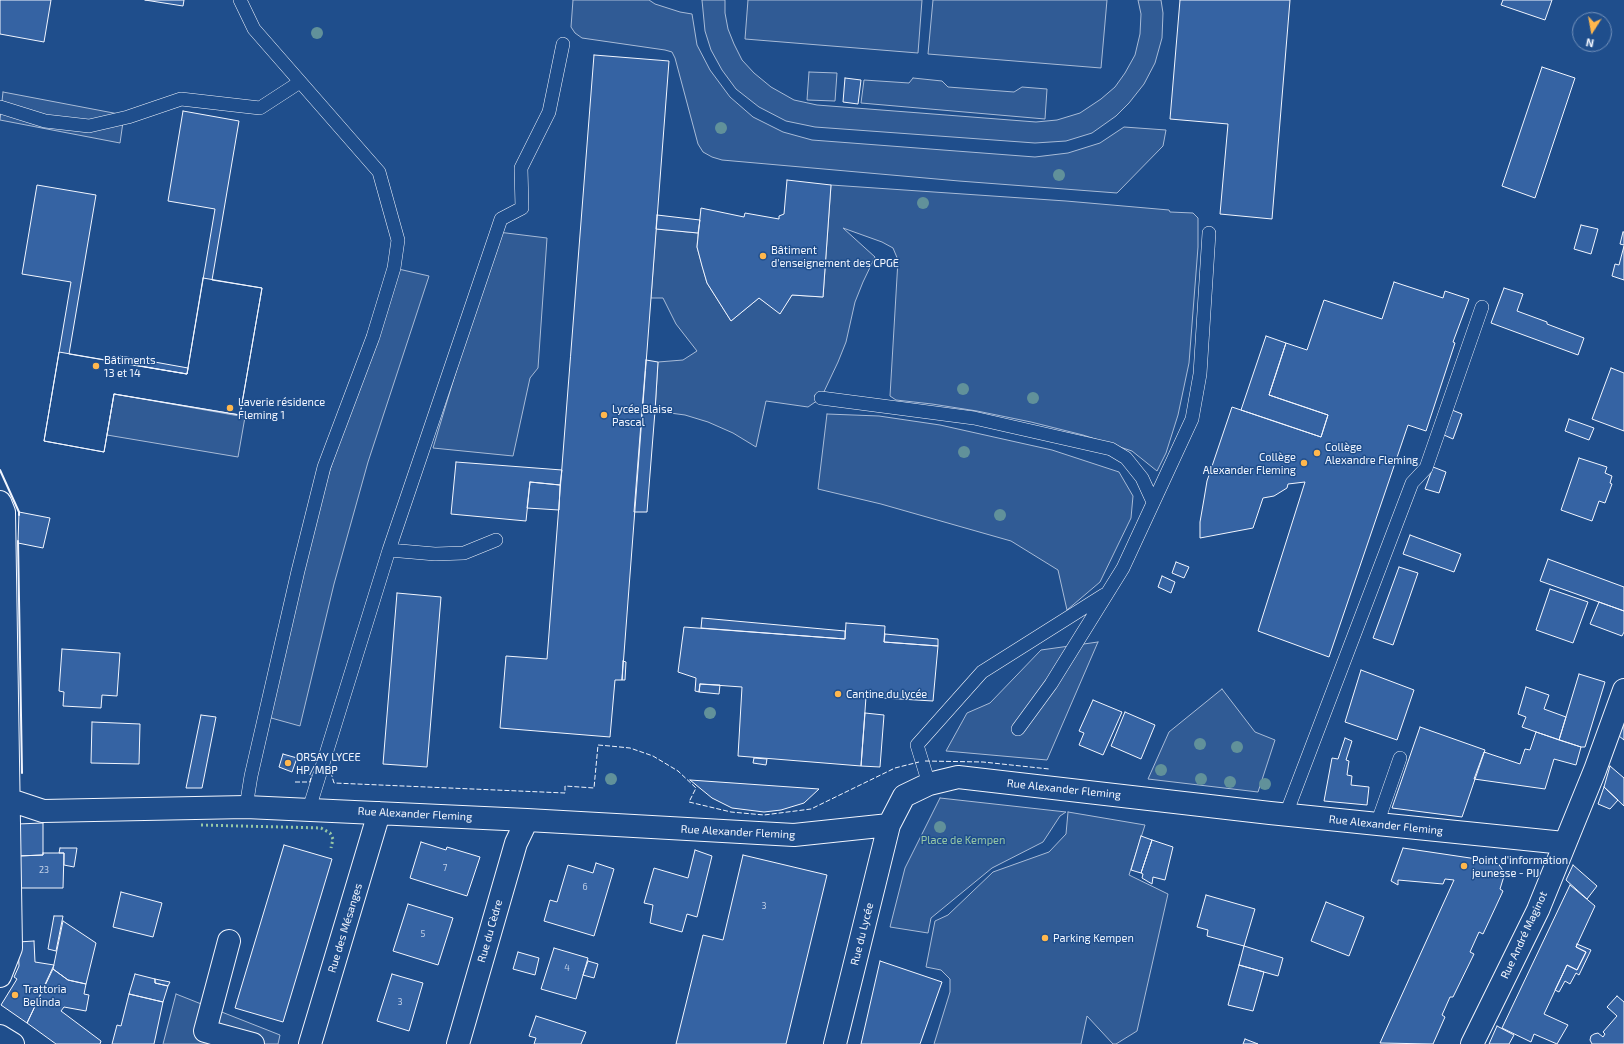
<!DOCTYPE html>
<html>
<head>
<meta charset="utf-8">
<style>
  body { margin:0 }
  #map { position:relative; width:1624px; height:1044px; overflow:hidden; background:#1f4e8c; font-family:"Exo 2",sans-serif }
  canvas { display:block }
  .north { position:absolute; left:1572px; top:12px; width:40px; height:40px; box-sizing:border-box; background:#1f4e8c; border:1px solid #7391ba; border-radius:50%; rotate:191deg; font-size:11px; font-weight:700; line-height:16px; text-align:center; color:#f2f6ff }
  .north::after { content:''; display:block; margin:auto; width:14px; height:18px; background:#ffb74d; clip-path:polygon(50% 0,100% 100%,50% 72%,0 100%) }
</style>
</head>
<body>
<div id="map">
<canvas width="1624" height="1044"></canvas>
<div class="north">N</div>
</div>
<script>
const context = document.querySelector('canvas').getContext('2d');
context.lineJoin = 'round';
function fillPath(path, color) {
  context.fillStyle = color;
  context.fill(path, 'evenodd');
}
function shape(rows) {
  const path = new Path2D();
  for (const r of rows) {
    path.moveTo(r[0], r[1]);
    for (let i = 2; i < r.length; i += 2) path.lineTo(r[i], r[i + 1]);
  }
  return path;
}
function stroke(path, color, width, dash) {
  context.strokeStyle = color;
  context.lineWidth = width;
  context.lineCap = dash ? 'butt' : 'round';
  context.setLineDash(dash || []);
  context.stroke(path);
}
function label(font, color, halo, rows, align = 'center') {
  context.font = font + ' "Exo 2",sans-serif';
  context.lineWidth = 3;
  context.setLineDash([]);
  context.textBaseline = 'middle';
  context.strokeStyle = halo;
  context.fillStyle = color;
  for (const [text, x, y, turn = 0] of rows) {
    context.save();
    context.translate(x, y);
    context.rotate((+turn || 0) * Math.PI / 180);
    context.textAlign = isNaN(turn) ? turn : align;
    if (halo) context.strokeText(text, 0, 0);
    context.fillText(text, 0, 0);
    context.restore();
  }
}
const built = shape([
  [573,0,649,0,655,4,680,12,692,14,697,45,710,70,730,97,753,117,783,132,812,140,1035,157,1068,153,1100,143,1124,127,1166,130,1163,146,1117,193,959,181,722,160,712,157,703,152,698,144,675,58,672,52,665,50,582,38,575,33,571,27,573,0],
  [702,0,725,0,725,13,728,29,734,44,742,60,754,73,771,87,794,100,817,105,1036,122,1057,120,1080,113,1101,99,1115,87,1125,73,1135,55,1140,34,1141,14,1138,0,1161,0,1163,13,1162,38,1155,63,1144,84,1129,103,1116,116,1092,133,1066,141,1035,143,815,127,786,121,759,107,736,89,722,70,711,50,705,31,702,0],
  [748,0,922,0,918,53,745,39,748,0],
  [933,0,1107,0,1101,68,928,54,933,0],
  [809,72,837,73,835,101,807,100,809,72],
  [913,78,942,81,948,87,1014,92,1022,87,1047,89,1045,119,861,103,864,80,909,83,913,78],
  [3,92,124,115,120,143,0,120,3,92],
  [831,185,1066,201,1169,210,1170,212,1193,213,1198,218,1198,247,1189,363,1178,415,1166,453,1157,471,1132,451,1083,435,1031,422,977,411,932,404,896,400,890,396,898,260,893,248,882,242,843,228,875,257,863,282,855,302,846,342,838,362,821,398,808,407,766,401,756,447,733,433,708,422,685,415,655,411,658,362,683,360,697,351,676,324,663,298,651,298,656,229,698,233,697,247,707,283,731,321,759,298,780,313,792,295,823,297,831,185],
  [498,232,547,238,538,368,530,378,513,456,433,448,498,232],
  [394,268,429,276,368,462,334,584,300,726,264,716,298,571,394,268],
  [114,394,245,417,238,457,107,435,114,394],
  [827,414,879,416,940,425,1052,450,1119,472,1133,496,1131,518,1100,582,1067,610,1058,570,1011,541,881,504,818,489,827,414],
  [1098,642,1047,760,946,751,967,713,990,703,1041,650,1098,642],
  [1222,689,1255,732,1275,740,1258,792,1148,779,1169,732,1222,689],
  [940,798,1066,812,1060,816,1043,842,992,868,931,918,928,933,890,927,905,868,940,798],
  [1068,812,1145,825,1129,875,1168,894,1137,1031,1116,1044,1113,1044,1087,1016,1081,1044,934,1044,950,992,950,979,941,970,926,967,935,921,948,915,993,872,1049,852,1066,834,1068,812],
  [176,994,280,1035,278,1044,163,1044,176,994]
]);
fillPath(built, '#305b95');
stroke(built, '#a8bbd7', 1);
const building = shape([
  [0,0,51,0,44,42,0,34,0,0],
  [145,0,184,0,183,6,145,0],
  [1180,0,1290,0,1272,219,1220,214,1228,124,1170,119,1180,0],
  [1503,0,1552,0,1545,20,1501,5,1503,0],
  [594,55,669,61,622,680,615,680,610,737,500,728,506,656,547,659,594,55],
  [1542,67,1575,78,1535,198,1502,186,1542,67],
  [845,78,861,80,858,104,843,102,845,78],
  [183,111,239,121,212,280,262,288,240,415,114,394,104,452,44,441,71,282,22,274,37,185,96,195,69,354,187,374,215,209,168,201,183,111],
  [787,180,831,185,823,297,792,295,780,314,759,298,731,321,707,283,702,266,697,247,701,208,744,217,745,213,779,219,779,216,784,214,787,180],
  [657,215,700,220,698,233,656,229,657,215],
  [1581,225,1598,229,1591,254,1574,249,1581,225],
  [1623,232,1624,232,1624,245,1620,244,1623,232],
  [1624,246,1624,280,1612,276,1615,264,1619,265,1624,246],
  [203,278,262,288,240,415,114,394,104,452,44,441,59,352,187,374,203,278],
  [1394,282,1443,298,1445,291,1469,299,1453,342,1455,343,1426,431,1408,425,1329,657,1258,631,1305,482,1288,484,1287,488,1274,496,1263,498,1253,528,1200,538,1200,522,1204,499,1207,481,1232,407,1321,437,1328,415,1269,395,1286,343,1307,350,1324,300,1382,319,1394,282],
  [1504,288,1523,294,1517,311,1547,322,1547,324,1584,338,1578,355,1491,323,1504,288],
  [1266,336,1286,343,1269,395,1328,415,1321,437,1241,410,1266,336],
  [121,356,188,368,187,374,120,363,121,356],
  [646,360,658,362,655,411,647,512,634,512,646,360],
  [1611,368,1624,373,1624,431,1592,419,1611,368],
  [1452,410,1462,414,1453,439,1444,435,1452,410],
  [1569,419,1594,428,1589,440,1565,431,1569,419],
  [1579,458,1607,467,1605,473,1612,476,1610,483,1612,484,1605,503,1599,501,1592,521,1561,510,1579,458],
  [456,462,562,470,560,485,530,482,526,521,451,514,456,462],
  [1433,467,1446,472,1439,493,1425,489,1433,467],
  [530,482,560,485,559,510,527,508,530,482],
  [19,512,50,518,43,548,18,543,19,512],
  [1410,535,1461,554,1454,572,1403,554,1410,535],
  [1548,559,1624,587,1624,611,1540,581,1548,559],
  [1176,562,1189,567,1184,578,1172,573,1176,562],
  [1399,567,1418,573,1393,645,1373,638,1399,567],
  [1162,576,1175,582,1171,593,1158,587,1162,576],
  [1550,589,1588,602,1573,643,1536,630,1550,589],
  [397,593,441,597,427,767,383,764,397,593],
  [1599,602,1624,611,1624,632,1622,636,1590,624,1599,602],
  [702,618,845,631,845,639,701,628,702,618],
  [846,623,885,626,884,642,938,646,933,701,866,697,861,766,738,756,742,687,700,684,699,692,695,691,696,678,678,672,684,627,845,639,846,623],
  [885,634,938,639,938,646,884,642,885,634],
  [62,649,120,653,117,696,102,695,101,708,63,706,64,692,59,691,62,649],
  [623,661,626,662,625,680,622,680,623,661],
  [1361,670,1414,690,1397,740,1345,722,1361,670],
  [1579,674,1605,682,1585,747,1581,747,1559,740,1579,674],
  [700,684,720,685,719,694,699,692,700,684],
  [1526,687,1549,695,1544,709,1566,717,1559,740,1522,727,1526,717,1518,714,1526,687],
  [1093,700,1122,712,1103,755,1079,745,1084,733,1079,731,1093,700],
  [1125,712,1155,725,1141,759,1111,746,1125,712],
  [865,713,884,715,880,767,861,766,865,713],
  [201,715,216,717,202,788,186,788,201,715],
  [1624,719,1624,740,1619,736,1624,719],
  [92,722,140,724,139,764,91,763,92,722],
  [1420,727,1485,750,1462,817,1392,808,1420,727],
  [1536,732,1581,747,1576,765,1554,759,1545,789,1474,779,1484,752,1520,764,1525,749,1530,750,1536,732],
  [1345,738,1352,741,1346,760,1349,761,1347,775,1352,776,1351,785,1369,787,1367,805,1324,801,1332,758,1338,759,1345,738],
  [283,754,297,758,292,772,279,767,283,754],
  [754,758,767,759,766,765,753,763,754,758],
  [1610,766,1624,778,1624,806,1604,787,1610,766],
  [690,780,819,789,804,803,781,810,764,812,732,808,712,798,690,780],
  [1604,787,1618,800,1610,809,1598,804,1604,787],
  [43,823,43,855,18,856,17,824,43,823],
  [1141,836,1152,840,1141,873,1131,870,1141,836],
  [1152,840,1173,847,1165,880,1153,877,1152,884,1142,878,1143,874,1141,873,1152,840],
  [421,842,446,850,447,847,480,857,467,896,410,878,421,842],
  [284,845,332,859,283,1022,235,1008,284,845],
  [60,848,77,848,74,867,64,865,64,853,59,853,60,848],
  [1403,848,1497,862,1502,869,1504,876,1500,889,1503,891,1483,934,1479,932,1470,952,1474,954,1453,997,1450,997,1442,1015,1445,1017,1433,1044,1380,1043,1454,880,1445,879,1443,884,1398,880,1398,885,1391,881,1403,848],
  [695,850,712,856,697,917,687,914,682,932,650,923,653,905,644,903,654,868,688,878,695,850],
  [43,853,64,853,63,888,19,888,18,856,43,855,43,853],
  [743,855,827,875,786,1044,676,1044,703,935,723,940,743,855],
  [596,863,614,869,594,936,544,921,550,900,557,902,568,865,593,873,596,863],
  [1573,865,1597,886,1587,899,1566,880,1573,865],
  [1570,885,1595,906,1576,947,1586,952,1577,970,1567,965,1544,1014,1568,1025,1557,1044,1534,1034,1531,1042,1502,1028,1570,885],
  [121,892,162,903,153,937,113,927,121,892],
  [1206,895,1255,909,1244,946,1207,936,1208,930,1197,927,1206,895],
  [1326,902,1364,917,1349,956,1311,941,1326,902],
  [408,904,453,918,438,965,393,951,408,904],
  [54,916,63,916,56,951,48,949,54,916],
  [63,921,96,943,86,984,68,980,53,969,63,921],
  [34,941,35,962,54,965,27,1023,1,1005,17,979,14,977,19,966,18,942,34,941],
  [1577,944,1591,950,1579,975,1576,973,1570,984,1565,981,1559,992,1555,990,1567,965,1577,970,1586,952,1576,947,1577,944],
  [1244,946,1283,958,1278,976,1239,965,1244,946],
  [554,948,588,958,576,999,541,989,554,948],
  [518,952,539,958,535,975,513,969,518,952],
  [588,961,598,964,594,978,583,975,588,961],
  [880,961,942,982,920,1044,861,1044,880,961],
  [1239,965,1264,972,1253,1011,1228,1005,1239,965],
  [53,969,68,980,86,984,84,994,89,995,86,1011,64,1007,61,1011,101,1041,100,1044,56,1044,27,1023,53,969],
  [135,974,155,979,155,983,168,986,163,1002,129,994,135,974],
  [392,974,423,983,409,1031,377,1021,392,974],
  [155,979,170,982,168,986,155,983,155,979],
  [129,994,163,1002,154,1044,112,1044,117,1025,121,1026,129,994],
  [1617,996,1624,1002,1624,1044,1592,1044,1590,1040,1591,1036,1594,1034,1598,1033,1603,1037,1605,1034,1603,1032,1617,1016,1607,1007,1617,996],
  [536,1016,586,1032,581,1044,534,1044,536,1038,529,1036,536,1016],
  [1497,1026,1514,1035,1509,1044,1489,1044,1497,1026],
  [1245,1039,1258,1044,1243,1044,1245,1039]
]);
fillPath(building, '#3563a3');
stroke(building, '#f2f6ff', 1);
const lane = shape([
  [240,0,254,29,379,172,398,240,394,268,373,337,324,467,298,571,251,776,246,807],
  [0,107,45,121,89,126,128,117,181,99,260,108,300,82],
  [821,398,974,418,1111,449,1126,458,1142,478,1153,502],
  [389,550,435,554,464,553,496,540],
  [1018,729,1051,684,1123,568,1192,419,1200,374,1209,233],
  [929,784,917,745,982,672,1104,595],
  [309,809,389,550,501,219,522,208,521,168,549,112,563,44],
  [1286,814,1412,483,1426,468,1482,307],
  [1377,824,1400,758]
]);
const street = shape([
  [0,502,4,512,11,948,0,976],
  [10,800,43,811,246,807,527,820,794,835,889,825,904,796,929,784,958,777,1270,813,1564,843],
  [229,941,205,1031,253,1044],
  [310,1044,379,813],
  [458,1044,516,843,527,820],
  [835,1044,889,825],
  [1472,1044,1538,910,1595,770,1624,690]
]);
const secondary = shape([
  [0,1036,13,1044]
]);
stroke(lane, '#f2f6ff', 14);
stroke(street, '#f2f6ff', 24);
stroke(secondary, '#f2f6ff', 24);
stroke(lane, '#1f4e8c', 13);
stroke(street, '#1f4e8c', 22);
stroke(secondary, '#1f4e8c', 22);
stroke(shape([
  [201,825,321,828,330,833,333,839,331,848]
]), '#97c8a6', 3, [2, 3]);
stroke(shape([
  [925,761,983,762,1049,769],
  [323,773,331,773,334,783,565,793,565,786,594,788,598,745,610,746,630,748,653,756,678,771,696,788,689,802,731,812,764,815,811,809,895,768,919,762],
  [295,782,310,782,312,772,317,773]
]), '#f2f6ff', 1, [5, 2]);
stroke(shape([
  [0,470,19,512,19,515],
  [18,541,22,773]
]), '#f2f6ff', 2);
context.fillStyle = '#61919a';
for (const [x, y] of [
  [317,33],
  [721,128],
  [1059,175],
  [923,203],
  [963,389],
  [1033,398],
  [964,452],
  [1000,515],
  [710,713],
  [1200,744],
  [1237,747],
  [1161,770],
  [611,779],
  [1201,779],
  [1230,782],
  [1265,784],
  [940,827]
]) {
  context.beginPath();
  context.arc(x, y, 6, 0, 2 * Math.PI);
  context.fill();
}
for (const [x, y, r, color] of [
  [763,256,4,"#ffb74d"],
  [96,366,4,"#ffb74d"],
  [230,408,4,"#ffb74d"],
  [604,415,4,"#ffb74d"],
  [1317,453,4,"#ffb74d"],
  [1304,463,4,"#ffb74d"],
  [838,694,4,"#ffb74d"],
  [288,763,4,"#ffb74d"],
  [1464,866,4,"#ffb74d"],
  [1045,938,4,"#ffb74d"],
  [15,995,4,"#ffb74d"]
]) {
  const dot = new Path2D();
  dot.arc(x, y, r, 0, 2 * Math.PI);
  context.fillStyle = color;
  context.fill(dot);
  stroke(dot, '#1f4e8c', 1.5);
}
label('9px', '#c3d1e8', null, [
  ["7",445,868],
  ["23",44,870],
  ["6",585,887],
  ["3",764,906],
  ["5",423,934],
  ["4",567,968],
  ["3",400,1002]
]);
label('11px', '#f2f6ff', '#1f4e8c', [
  ["Bâtiment",771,250],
  ["d'enseignement des CPGE",771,263],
  ["Bâtiments",104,360],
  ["13 et 14",104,373],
  ["Laverie résidence",238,402],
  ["Fleming 1",238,415],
  ["Lycée Blaise",612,409],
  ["Pascal",612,422],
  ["Collège",1325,447],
  ["Alexandre Fleming",1325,460],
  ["Collège",1296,457,"right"],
  ["Alexander Fleming",1296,470,"right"],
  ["Cantine du lycée",846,694],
  ["ORSAY LYCEE",296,757],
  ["HP/MBP",296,770],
  ["Point d'information",1472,860],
  ["jeunesse - PIJ",1472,873],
  ["Parking Kempen",1053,938],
  ["Trattoria",23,989],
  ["Belinda",23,1002]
], 'left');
label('11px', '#f2f6ff', '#1f4e8c', [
  ["Rue Alexander Fleming",1064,789,6],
  ["Rue Alexander Fleming",415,814,3],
  ["Rue Alexander Fleming",1386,825,6],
  ["Rue Alexander Fleming",738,832,3],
  ["Rue des Mésanges",345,928,-73],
  ["Rue du Cèdre",490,931,-74],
  ["Rue du Lycée",862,934,-76],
  ["Rue André Maginot",1524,935,-65]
]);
label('11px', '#97c8a6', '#1f4e8c', [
  ["Place de Kempen",963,840]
]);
</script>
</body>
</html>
